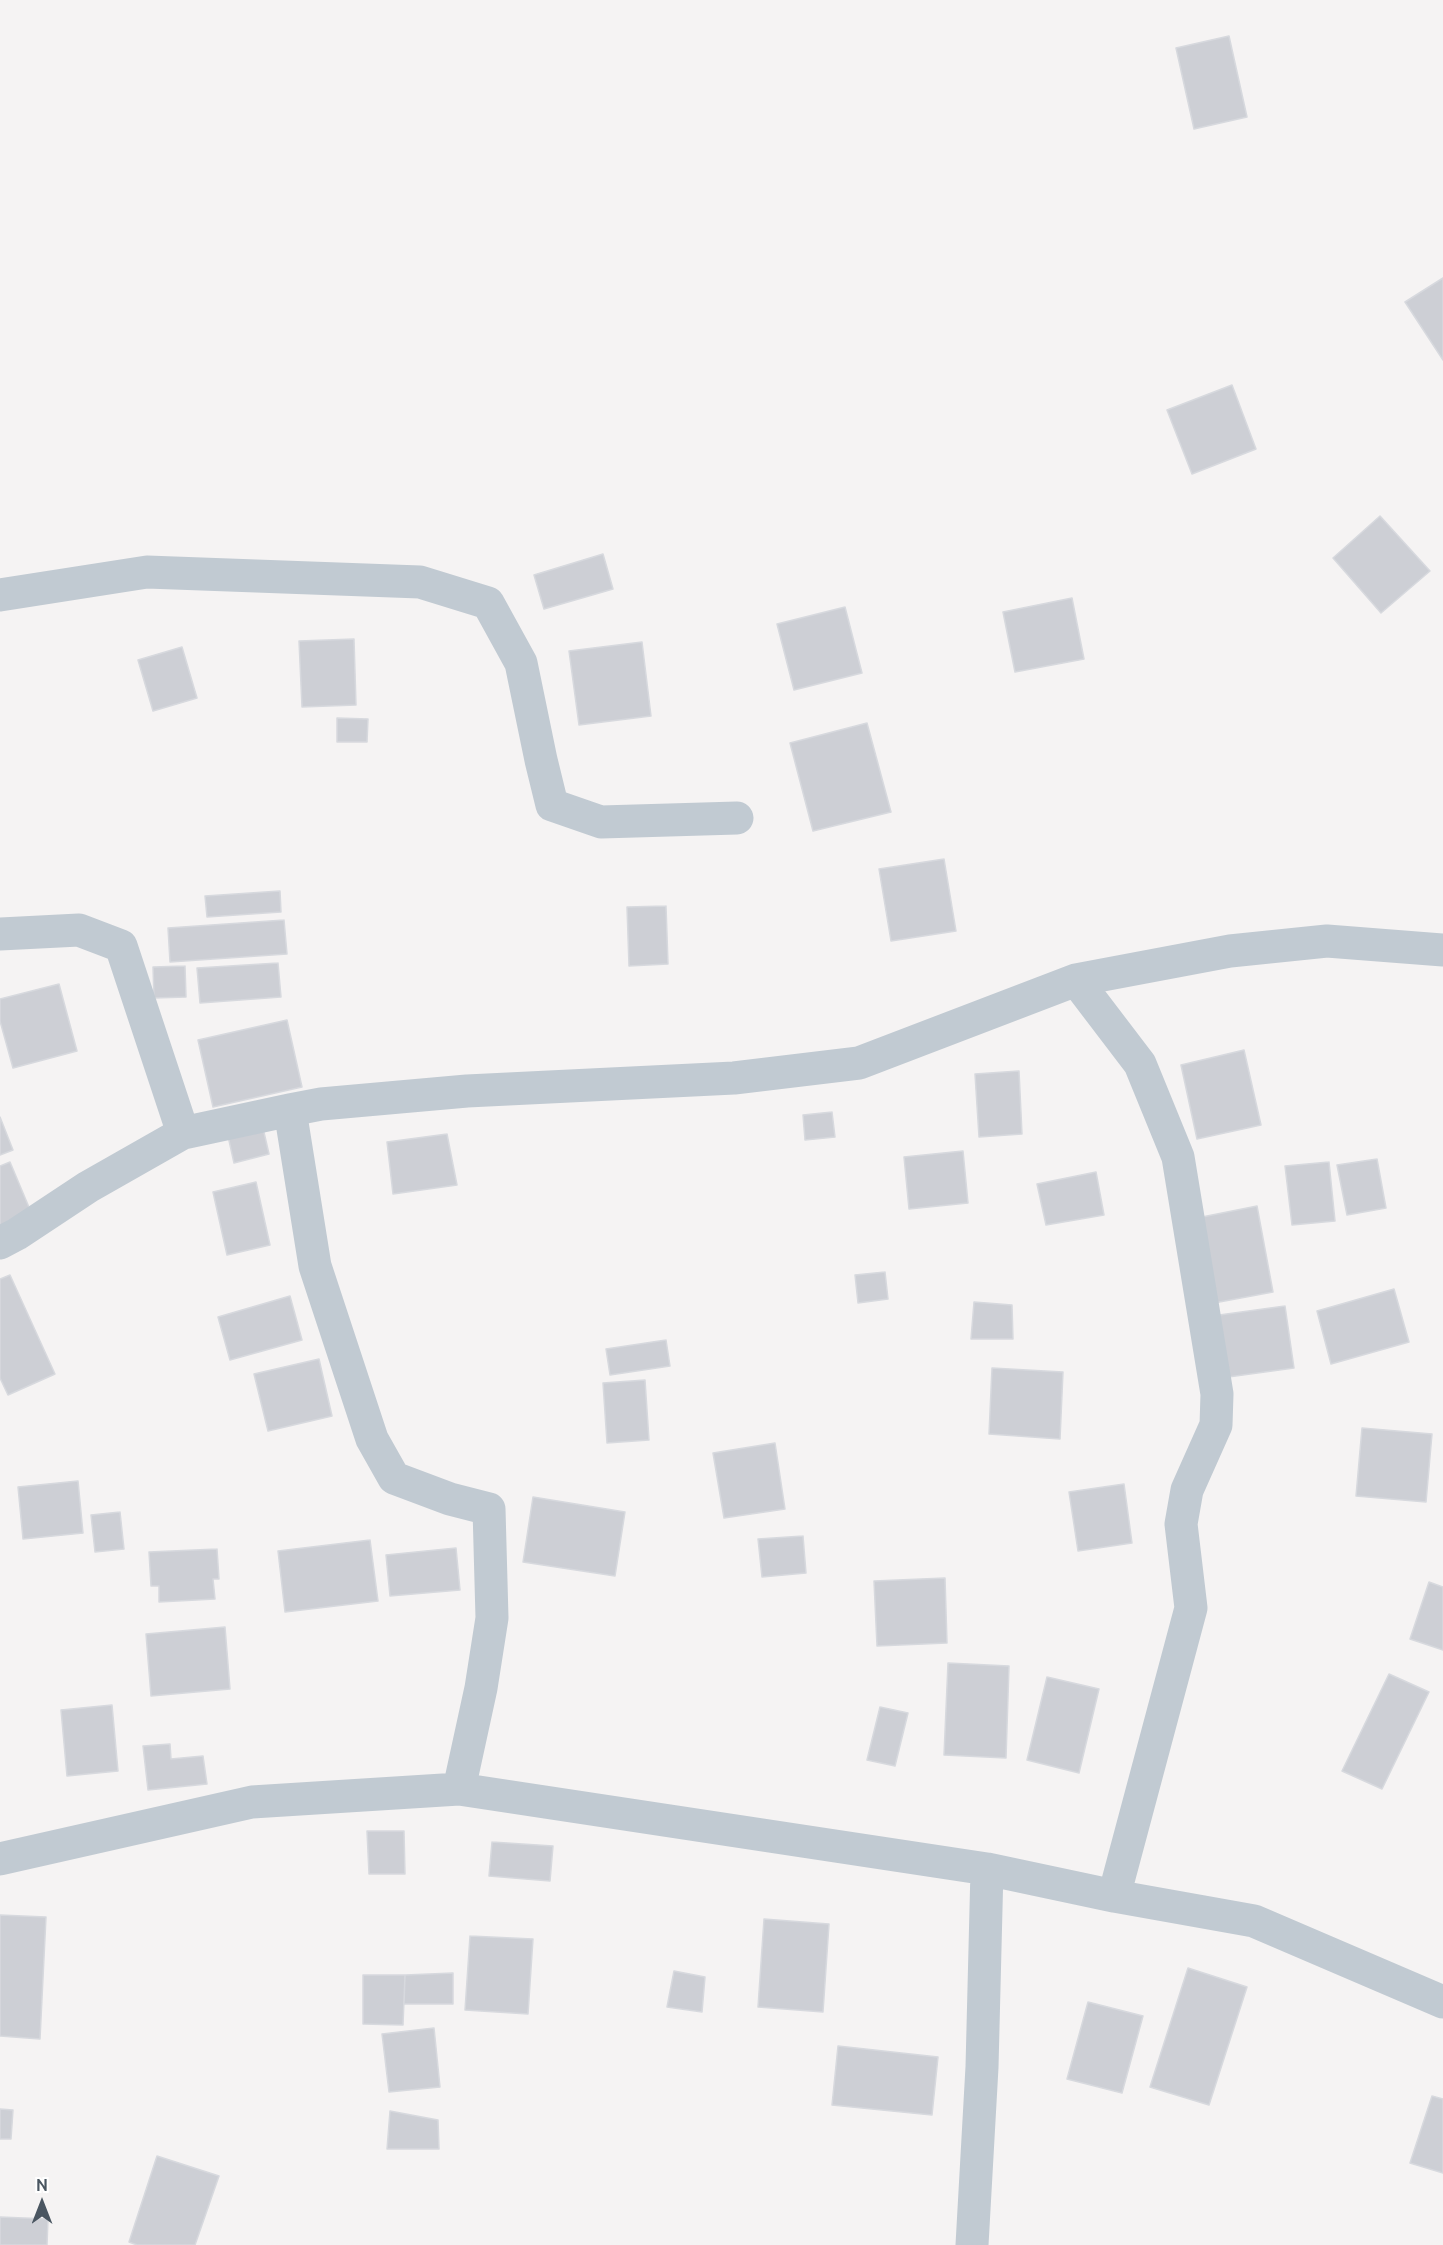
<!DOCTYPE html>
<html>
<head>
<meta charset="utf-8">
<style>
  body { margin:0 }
  #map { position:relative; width:1443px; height:2245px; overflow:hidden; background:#f5f3f3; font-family:Ubuntu,sans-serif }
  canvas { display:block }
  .north { position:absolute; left:12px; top:2173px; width:60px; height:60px; -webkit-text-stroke:4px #fff; paint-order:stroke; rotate:0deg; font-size:16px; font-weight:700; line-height:24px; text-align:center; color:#4a5661 }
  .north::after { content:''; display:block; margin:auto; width:21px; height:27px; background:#4a5661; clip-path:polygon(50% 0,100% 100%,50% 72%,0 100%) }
</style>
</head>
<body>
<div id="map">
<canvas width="1443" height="2245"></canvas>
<div class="north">N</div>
</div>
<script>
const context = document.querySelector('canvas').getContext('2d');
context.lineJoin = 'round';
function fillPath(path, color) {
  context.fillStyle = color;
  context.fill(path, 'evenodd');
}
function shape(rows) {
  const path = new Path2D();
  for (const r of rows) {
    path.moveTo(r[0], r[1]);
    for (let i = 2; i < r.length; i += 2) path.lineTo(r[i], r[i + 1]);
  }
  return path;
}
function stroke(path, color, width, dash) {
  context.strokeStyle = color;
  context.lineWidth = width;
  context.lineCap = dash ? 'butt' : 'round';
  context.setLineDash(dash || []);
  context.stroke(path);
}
const building = shape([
  [1229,36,1247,117,1194,129,1176,48,1229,36],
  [1443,278,1443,360,1405,302,1443,278],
  [1232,385,1256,449,1192,474,1167,410,1232,385],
  [1380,516,1430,571,1381,613,1333,558,1380,516],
  [603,554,613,589,544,609,534,575,603,554],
  [1072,598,1084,659,1015,672,1003,612,1072,598],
  [845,607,862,673,794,690,777,624,845,607],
  [354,639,356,705,302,707,299,641,354,639],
  [642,642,651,716,579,725,569,651,642,642],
  [182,647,197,698,153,711,138,660,182,647],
  [337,718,368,719,367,742,337,742,337,718],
  [867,723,891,812,813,831,790,743,867,723],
  [944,859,956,931,891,941,879,869,944,859],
  [280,891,281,912,207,917,205,896,280,891],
  [666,906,668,964,629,966,627,907,666,906],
  [284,920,287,954,170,962,168,928,284,920],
  [278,963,281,997,200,1003,197,968,278,963],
  [185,966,186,997,154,998,153,967,185,966],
  [59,984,77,1051,13,1068,0,1021,0,999,59,984],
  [287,1020,302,1087,213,1107,198,1040,287,1020],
  [1244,1050,1261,1125,1197,1139,1181,1065,1244,1050],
  [1019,1071,1022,1134,979,1137,975,1074,1019,1071],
  [832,1112,835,1137,805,1140,803,1115,832,1112],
  [0,1117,13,1150,0,1155,0,1117],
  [263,1128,269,1154,234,1163,228,1136,263,1128],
  [447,1134,457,1185,393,1194,387,1142,447,1134],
  [963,1151,968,1203,909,1209,904,1157,963,1151],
  [1377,1159,1386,1208,1347,1215,1337,1165,1377,1159],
  [10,1162,31,1212,0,1226,0,1166,10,1162],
  [1329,1162,1335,1221,1292,1225,1285,1166,1329,1162],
  [1096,1172,1104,1215,1046,1225,1037,1184,1096,1172],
  [256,1182,270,1245,227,1255,213,1192,256,1182],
  [1257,1206,1273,1292,1214,1303,1197,1218,1257,1206],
  [885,1272,888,1299,858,1303,855,1275,885,1272],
  [10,1275,55,1374,8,1395,0,1378,0,1279,10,1275],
  [1394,1289,1409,1342,1331,1364,1317,1311,1394,1289],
  [290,1296,302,1340,230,1360,218,1317,290,1296],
  [974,1302,1012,1305,1013,1339,971,1339,974,1302],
  [1285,1306,1294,1368,1221,1378,1212,1316,1285,1306],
  [666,1340,670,1366,610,1375,606,1349,666,1340],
  [319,1359,332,1416,268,1431,254,1374,319,1359],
  [992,1368,1063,1372,1060,1439,989,1434,992,1368],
  [645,1380,649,1440,607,1443,603,1383,645,1380],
  [1362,1428,1432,1434,1426,1502,1356,1496,1362,1428],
  [775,1443,785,1509,724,1518,713,1453,775,1443],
  [78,1481,83,1533,23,1539,18,1487,78,1481],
  [1124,1484,1132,1543,1078,1551,1069,1492,1124,1484],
  [533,1497,625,1512,615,1576,523,1562,533,1497],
  [120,1512,124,1549,95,1552,91,1515,120,1512],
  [803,1536,806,1573,762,1577,758,1539,803,1536],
  [370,1540,378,1601,285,1612,278,1551,370,1540],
  [456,1548,460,1590,390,1596,386,1555,456,1548],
  [217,1549,219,1579,213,1579,215,1599,159,1602,159,1586,151,1586,149,1552,217,1549],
  [945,1578,947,1643,877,1646,874,1581,945,1578],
  [1429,1582,1443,1587,1443,1650,1410,1639,1429,1582],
  [225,1627,230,1689,151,1696,146,1634,225,1627],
  [948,1663,1009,1666,1006,1758,944,1755,948,1663],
  [1389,1674,1429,1692,1382,1789,1342,1771,1389,1674],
  [1047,1677,1099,1689,1079,1773,1027,1760,1047,1677],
  [112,1705,118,1771,67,1776,61,1710,112,1705],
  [880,1707,908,1713,895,1766,867,1760,880,1707],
  [170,1744,171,1759,203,1756,207,1784,148,1790,143,1746,170,1744],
  [367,1831,404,1831,405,1874,369,1874,367,1831],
  [492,1842,553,1846,550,1881,489,1876,492,1842],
  [0,1915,46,1917,40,2039,0,2036,0,1915],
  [764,1919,829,1924,823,2012,758,2007,764,1919],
  [470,1936,533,1939,528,2014,465,2010,470,1936],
  [1188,1968,1247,1987,1209,2105,1150,2087,1188,1968],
  [674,1971,705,1977,702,2012,667,2007,674,1971],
  [453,1973,453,2004,404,2004,405,1975,453,1973],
  [363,1975,405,1975,403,2025,363,2024,363,1975],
  [1088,2002,1143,2016,1122,2093,1067,2079,1088,2002],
  [434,2028,440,2087,389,2092,382,2034,434,2028],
  [838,2046,938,2057,932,2115,832,2105,838,2046],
  [1432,2096,1443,2099,1443,2173,1410,2163,1432,2096],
  [0,2109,13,2110,11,2139,0,2139,0,2109],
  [390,2111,438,2120,439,2149,387,2149,390,2111],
  [157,2156,219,2176,195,2245,137,2245,129,2242,157,2156],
  [0,2217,48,2219,47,2245,0,2245,0,2217]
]);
fillPath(building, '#cdcfd5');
stroke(building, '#d7d9de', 1.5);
stroke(shape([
  [0,595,147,572,420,582,488,603,521,663,541,760,552,805,601,822,737,818],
  [0,934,79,930,121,946,183,1133],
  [1076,980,1140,1064,1178,1157,1217,1394,1216,1425,1187,1490,1181,1524,1191,1608,1114,1896],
  [290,1110,315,1266,372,1439,394,1478,450,1499,489,1509,492,1618,481,1688,459,1789],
  [0,1243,17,1234,88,1187,183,1133,290,1110,321,1104,467,1091,734,1078,859,1063,1076,980,1230,951,1327,941,1443,950],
  [0,1859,252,1802,459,1789,987,1869,1114,1896,1254,1921,1443,2002],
  [972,2245,982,2067,987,1869]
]), '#c1cad2', 33);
</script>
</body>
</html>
